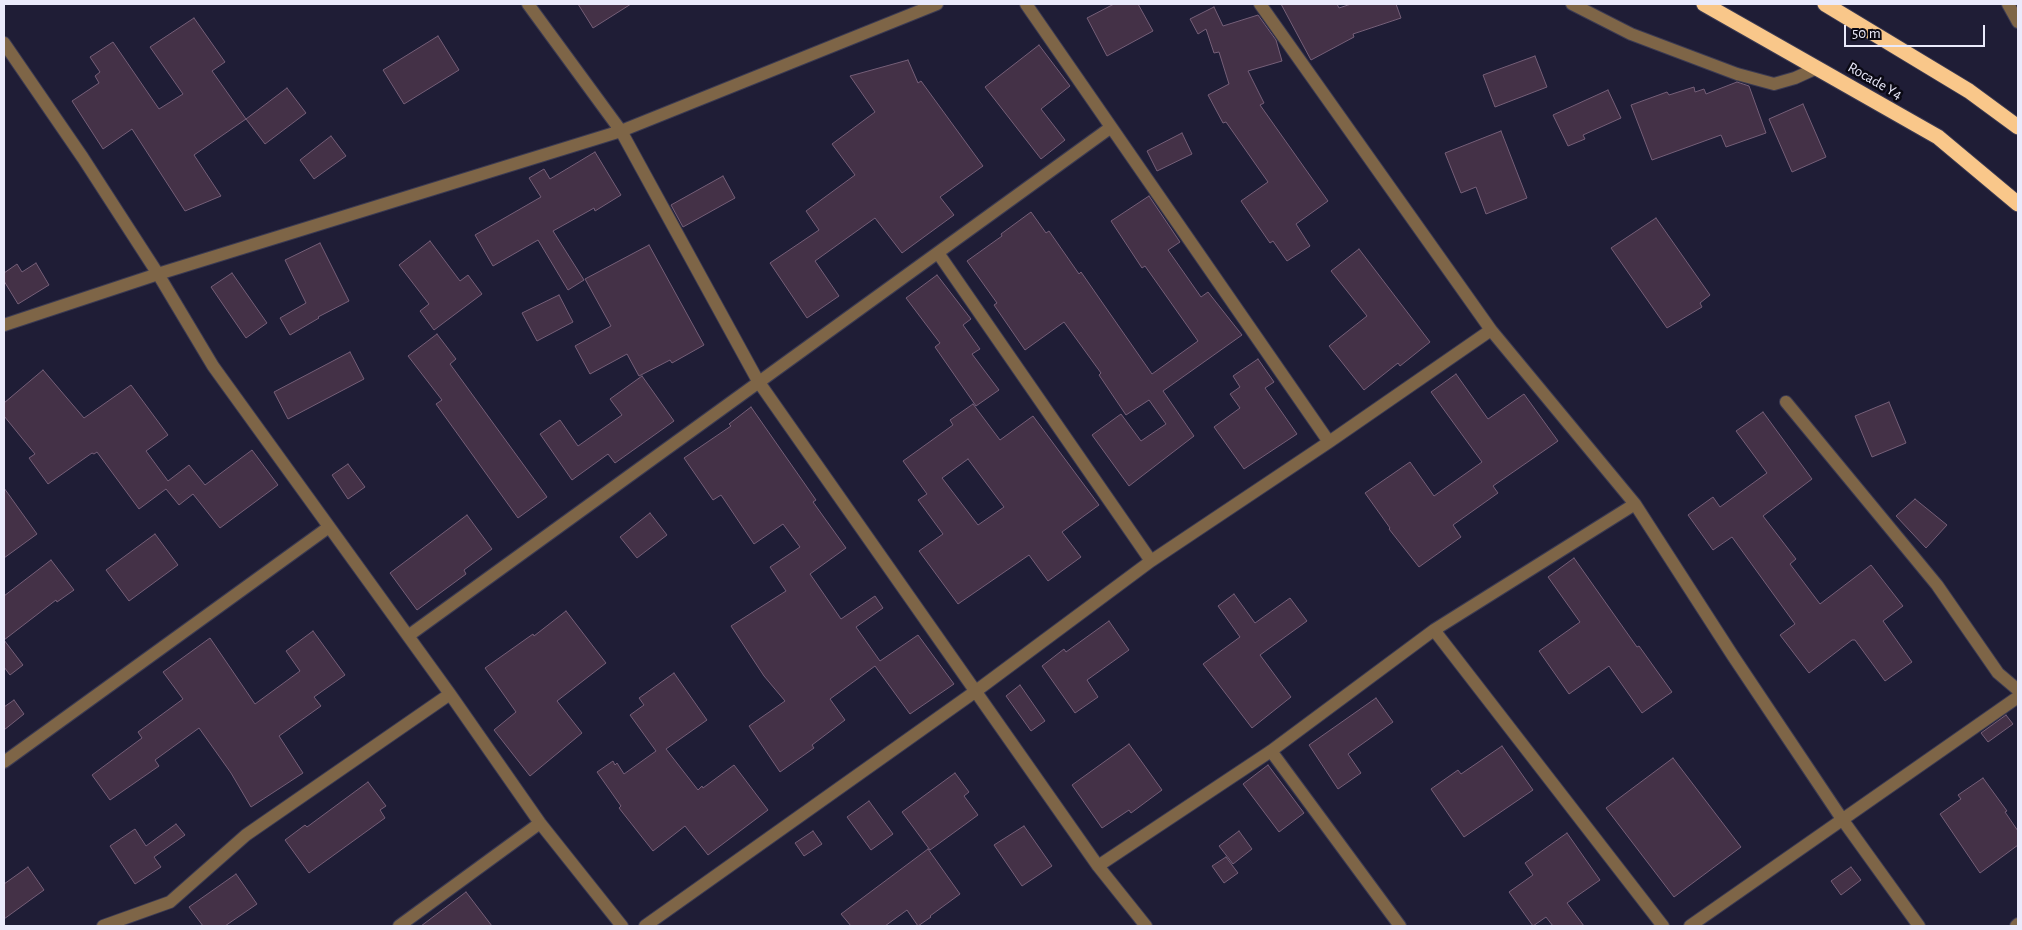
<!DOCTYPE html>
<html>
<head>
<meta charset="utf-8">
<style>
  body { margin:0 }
  #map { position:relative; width:2022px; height:930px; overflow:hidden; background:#1f1d36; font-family:"Alegreya Sans",sans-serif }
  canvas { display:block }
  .frame { position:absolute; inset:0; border:5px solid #eaeafb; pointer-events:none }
  .scale { position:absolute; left:1844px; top:25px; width:141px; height:22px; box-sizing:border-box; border:2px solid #eaeafb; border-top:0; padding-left:6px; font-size:15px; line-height:18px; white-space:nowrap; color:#eaeafb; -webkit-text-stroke:4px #0a0914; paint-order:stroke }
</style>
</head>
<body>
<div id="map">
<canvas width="2022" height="930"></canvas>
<div class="frame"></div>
<div class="scale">50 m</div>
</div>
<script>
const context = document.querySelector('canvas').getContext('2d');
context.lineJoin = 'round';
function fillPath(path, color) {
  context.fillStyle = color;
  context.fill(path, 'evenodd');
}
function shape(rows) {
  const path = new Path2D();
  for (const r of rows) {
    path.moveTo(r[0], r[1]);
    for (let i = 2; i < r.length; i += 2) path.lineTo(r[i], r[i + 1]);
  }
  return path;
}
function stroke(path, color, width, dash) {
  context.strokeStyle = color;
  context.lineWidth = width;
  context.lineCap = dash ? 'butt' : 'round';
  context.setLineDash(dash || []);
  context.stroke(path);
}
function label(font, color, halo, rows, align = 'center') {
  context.font = font + ' "Alegreya Sans",sans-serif';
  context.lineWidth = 5;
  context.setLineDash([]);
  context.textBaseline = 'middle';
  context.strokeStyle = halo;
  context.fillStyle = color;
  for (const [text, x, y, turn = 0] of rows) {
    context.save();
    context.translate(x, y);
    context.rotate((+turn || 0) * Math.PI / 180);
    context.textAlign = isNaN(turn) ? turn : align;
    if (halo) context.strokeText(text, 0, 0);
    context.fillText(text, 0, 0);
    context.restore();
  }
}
const building = shape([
  [578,4,631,4,593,28,578,4],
  [1114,4,1138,4,1153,31,1107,56,1087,18,1114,4],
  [1281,4,1337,4,1339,8,1351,4,1396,4,1401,18,1353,34,1354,37,1311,60,1281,4],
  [1214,7,1223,26,1258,15,1276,40,1282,61,1248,71,1264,103,1260,105,1328,201,1296,224,1310,246,1287,261,1273,241,1270,243,1241,201,1268,182,1226,122,1223,123,1208,95,1229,84,1219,52,1214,53,1206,29,1198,34,1190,19,1214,7],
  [194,18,225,62,212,71,246,119,194,155,221,196,185,211,132,129,103,149,72,101,99,83,95,76,100,72,90,57,113,42,159,109,183,94,150,47,194,18],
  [438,36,459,70,404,104,383,70,438,36],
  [1039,45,1070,86,1041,109,1065,140,1041,159,985,87,1039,45],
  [1535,56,1547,87,1495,107,1483,75,1535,56],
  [908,60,918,83,921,81,983,166,940,197,954,215,902,253,875,218,815,261,839,296,807,318,770,263,819,230,806,211,855,175,832,144,875,112,850,76,908,60],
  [1737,82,1749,86,1766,133,1726,147,1721,135,1652,160,1631,105,1667,92,1669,95,1694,87,1695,92,1704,89,1706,94,1737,82],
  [287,88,306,113,265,144,246,119,287,88],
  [1608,90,1621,118,1583,135,1585,139,1568,146,1553,115,1608,90],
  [1803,104,1826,157,1792,172,1769,119,1803,104],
  [1501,131,1527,198,1486,214,1476,187,1461,193,1445,153,1501,131],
  [1182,133,1192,154,1157,171,1147,151,1182,133],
  [331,136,346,156,314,179,300,160,331,136],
  [595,152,621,195,595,211,594,208,553,231,584,280,568,290,538,240,493,266,475,235,541,197,529,178,544,169,550,179,595,152],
  [723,176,735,198,683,227,671,205,723,176],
  [1149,196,1180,242,1168,250,1201,297,1208,292,1242,335,1163,391,1194,436,1129,486,1092,435,1121,414,1141,441,1166,424,1149,400,1126,415,1099,375,1101,373,1064,322,1025,350,994,305,997,303,967,261,1002,236,1001,234,1031,212,1046,233,1049,231,1079,274,1081,272,1152,374,1198,341,1145,266,1142,268,1111,221,1149,196],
  [1656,218,1710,295,1700,303,1702,307,1667,328,1611,248,1656,218],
  [430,241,460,281,468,275,482,294,434,330,420,311,429,304,399,265,430,241],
  [320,243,349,301,318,317,319,318,290,335,280,318,306,303,285,260,320,243],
  [649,245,704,345,672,363,670,360,639,376,627,354,590,374,575,346,611,326,585,279,649,245],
  [1359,249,1430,342,1400,366,1398,363,1364,390,1329,346,1367,316,1331,271,1359,249],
  [36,263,49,285,18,304,4,281,4,273,17,264,22,272,36,263],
  [232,273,267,323,246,338,211,287,232,273],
  [937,275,971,319,963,325,980,349,972,354,999,390,976,406,935,347,940,343,906,298,937,275],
  [559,295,573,322,537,341,522,313,559,295],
  [437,334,456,359,450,364,547,497,518,518,436,404,442,400,408,356,437,334],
  [350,352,364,379,288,419,274,392,350,352],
  [1258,359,1274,382,1265,388,1297,434,1244,469,1214,427,1240,408,1230,394,1240,387,1233,376,1258,359],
  [43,370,84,418,131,385,168,435,146,451,168,481,189,465,205,485,252,450,278,485,220,528,193,494,179,505,166,489,139,509,97,452,94,454,92,453,48,484,29,458,35,454,4,416,4,403,43,370],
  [1456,374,1488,419,1524,394,1558,441,1493,486,1498,493,1453,525,1461,537,1419,567,1389,529,1390,528,1365,493,1410,462,1434,496,1482,462,1431,392,1456,374],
  [642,376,674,421,615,463,608,454,572,480,540,434,560,420,578,446,622,415,610,399,642,376],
  [1889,402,1906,443,1872,457,1855,416,1889,402],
  [973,404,1000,440,1033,416,1099,505,1062,532,1081,557,1048,581,1029,555,958,604,919,551,943,534,918,500,927,494,903,461,953,425,950,420,973,404],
  [968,459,1004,507,978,525,942,478,968,459],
  [751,407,816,500,813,502,846,548,810,574,841,619,875,596,883,608,856,627,880,661,918,635,954,684,910,714,875,666,830,699,845,720,812,745,814,748,780,772,749,726,785,701,764,676,731,626,786,591,770,567,800,547,783,524,754,544,721,495,713,500,684,458,731,426,729,424,751,407],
  [1763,412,1812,479,1763,516,1796,559,1790,564,1820,604,1871,565,1903,606,1883,621,1912,662,1885,681,1855,640,1852,640,1809,673,1780,635,1795,624,1732,537,1713,550,1688,515,1713,497,1720,507,1767,473,1736,431,1763,412],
  [348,464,365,487,348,499,332,475,348,464],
  [4,488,37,534,4,558,4,488],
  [1915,499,1947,525,1926,548,1896,516,1915,499],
  [650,513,667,535,637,558,620,537,650,513],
  [467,515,492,549,464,570,466,574,417,610,390,573,467,515],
  [155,534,178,565,129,601,106,570,155,534],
  [1574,558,1637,647,1639,646,1672,692,1642,713,1609,666,1569,694,1539,651,1580,622,1548,577,1574,558],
  [51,560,74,590,57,602,56,600,4,640,23,665,10,675,4,667,4,596,51,560],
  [1234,594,1255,623,1290,598,1307,621,1260,655,1291,697,1252,728,1203,664,1240,637,1218,606,1234,594],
  [566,611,606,663,557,701,582,733,530,776,494,730,516,712,485,668,533,634,534,636,566,611],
  [1109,621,1129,650,1087,680,1098,697,1075,713,1042,666,1064,649,1066,652,1109,621],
  [313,631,345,675,314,697,321,706,279,736,303,773,251,807,231,773,199,728,155,760,159,766,110,800,92,775,142,738,138,732,183,699,163,672,210,638,255,704,300,671,286,651,313,631],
  [674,673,707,720,666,749,698,790,702,786,703,788,734,765,768,810,708,855,685,826,653,851,619,808,621,806,597,772,613,761,615,765,617,763,624,774,656,751,630,715,644,705,639,698,674,673],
  [1020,685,1045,721,1031,731,1006,696,1020,685],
  [1376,698,1393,722,1348,754,1361,773,1338,789,1309,745,1376,698],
  [14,700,24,714,4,730,4,707,14,700],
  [2006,715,2013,724,1988,742,1981,733,2006,715],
  [1129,744,1162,790,1131,813,1129,810,1102,828,1072,785,1129,744],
  [1502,746,1533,790,1464,837,1431,789,1458,770,1461,774,1502,746],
  [1673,758,1741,847,1674,897,1606,808,1673,758],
  [1268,765,1304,813,1279,832,1243,784,1268,765],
  [955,773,969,792,964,796,978,815,930,850,902,812,955,773],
  [1983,778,2007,811,2005,812,2018,831,2018,845,1980,873,1940,814,1961,799,1958,795,1983,778],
  [368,782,386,806,380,810,385,818,309,873,285,840,305,825,307,827,368,782],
  [869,801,893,834,871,850,847,817,869,801],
  [176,824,185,835,154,857,161,867,135,884,110,846,135,829,146,846,176,824],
  [1024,826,1052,866,1022,886,994,845,1024,826],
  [813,831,822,844,804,856,795,843,813,831],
  [1239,831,1252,849,1233,864,1219,846,1239,831],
  [1567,833,1600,880,1567,903,1584,926,1553,926,1546,917,1533,926,1509,892,1533,875,1525,863,1567,833],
  [928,849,960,894,930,916,931,917,918,926,907,910,885,926,851,926,841,914,928,849],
  [1226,857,1238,873,1224,883,1212,866,1226,857],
  [28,867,44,890,4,919,4,884,28,867],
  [1851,867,1861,880,1841,895,1831,881,1851,867],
  [236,874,257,904,225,926,203,926,189,907,236,874],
  [466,892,492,926,421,926,466,892]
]);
fillPath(building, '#443147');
stroke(building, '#755f78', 1);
const street = shape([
  [528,4,621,131,758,381,1098,866,1146,926],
  [1026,4,1329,442],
  [1260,4,1491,330,1635,504,1733,656,1842,819,1919,926],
  [1572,4,1631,34,1737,74,1774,84,1795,78,1817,68],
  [2008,4,2018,22],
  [4,43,83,158,158,274,213,366,450,694,540,823,622,926],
  [938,253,1151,561],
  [4,325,158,274,621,131,937,4],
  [1786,402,1937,585,1998,673,2018,690],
  [1434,630,1663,926],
  [408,636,1110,128],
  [1271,751,1400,926],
  [4,762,329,527],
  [1098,866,1271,751,1434,630,1635,504],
  [103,926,170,902,246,835,450,694],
  [399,926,540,823],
  [645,926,976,691,1151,561,1329,442,1491,330],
  [1690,926,2018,697],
  [2016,926,2018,924]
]);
const highway = shape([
  [1704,4,1938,137,2018,204],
  [1825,4,1969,91,2018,127]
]);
stroke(street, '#3b3a52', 14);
stroke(highway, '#3b3a52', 17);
stroke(street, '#7e6547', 12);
stroke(highway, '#f9c78a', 15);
label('15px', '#eaeafb', '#0a0914', [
  ["Rocade Y4",1875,81,30]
]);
</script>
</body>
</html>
